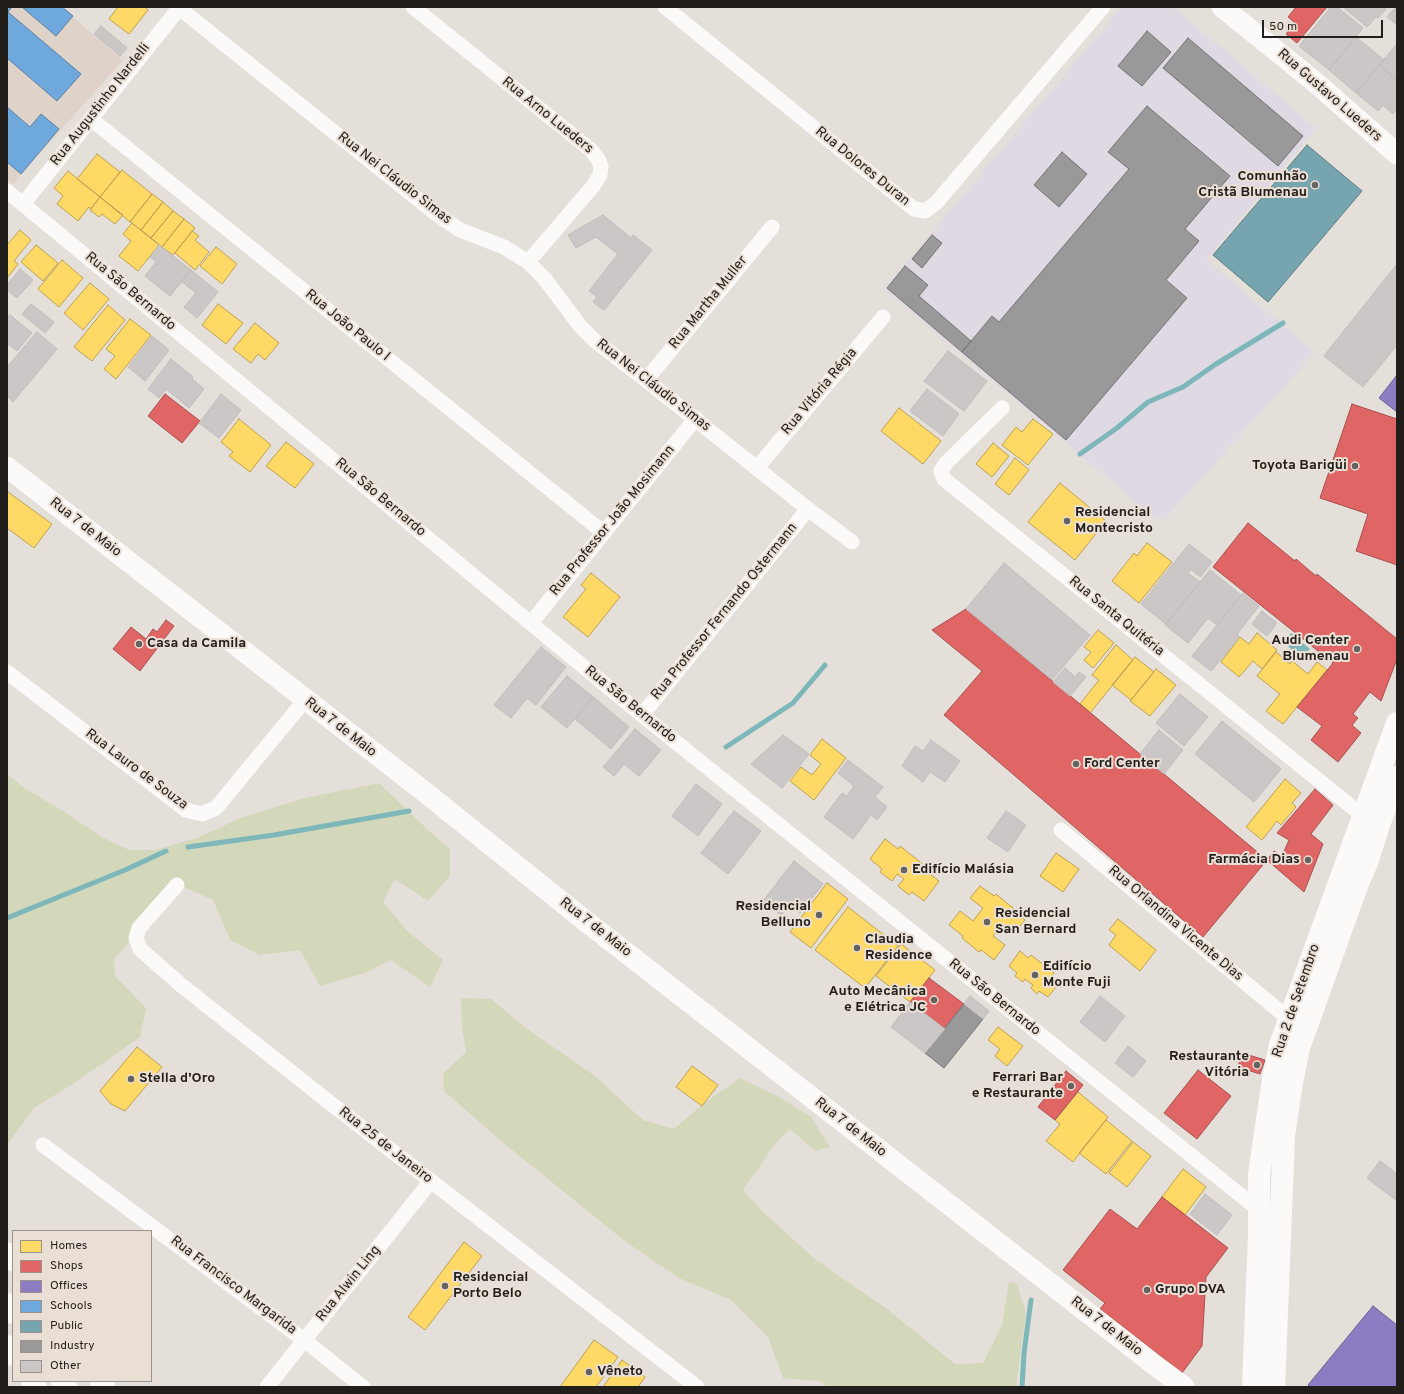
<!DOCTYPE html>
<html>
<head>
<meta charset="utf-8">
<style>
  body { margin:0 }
  #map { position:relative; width:1404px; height:1394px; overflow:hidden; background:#e5dfda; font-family:Overpass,sans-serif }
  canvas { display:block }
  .frame { position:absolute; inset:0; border:8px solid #221e1b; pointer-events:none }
  .legend { position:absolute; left:12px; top:1230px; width:140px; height:152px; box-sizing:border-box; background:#eadfd5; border:1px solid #9a928b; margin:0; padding:5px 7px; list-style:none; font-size:12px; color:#221e1b }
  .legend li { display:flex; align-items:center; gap:8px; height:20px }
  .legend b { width:20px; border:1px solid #9a928b }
  .scale { position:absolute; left:1262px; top:20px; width:121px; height:18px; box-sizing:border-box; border:2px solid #221e1b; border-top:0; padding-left:5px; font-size:12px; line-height:14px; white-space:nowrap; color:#221e1b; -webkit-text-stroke:3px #eadfd5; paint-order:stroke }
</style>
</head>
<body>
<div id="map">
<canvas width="1404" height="1394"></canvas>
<div class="frame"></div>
<ul class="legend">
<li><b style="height:11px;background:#ffd966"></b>Homes</li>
<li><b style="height:11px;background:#e06666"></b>Shops</li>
<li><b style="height:11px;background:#8e7cc3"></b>Offices</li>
<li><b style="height:11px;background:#6fa8dc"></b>Schools</li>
<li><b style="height:11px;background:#76a5af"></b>Public</li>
<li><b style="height:11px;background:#999"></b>Industry</li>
<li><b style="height:11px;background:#cbc7c7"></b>Other</li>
</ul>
<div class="scale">50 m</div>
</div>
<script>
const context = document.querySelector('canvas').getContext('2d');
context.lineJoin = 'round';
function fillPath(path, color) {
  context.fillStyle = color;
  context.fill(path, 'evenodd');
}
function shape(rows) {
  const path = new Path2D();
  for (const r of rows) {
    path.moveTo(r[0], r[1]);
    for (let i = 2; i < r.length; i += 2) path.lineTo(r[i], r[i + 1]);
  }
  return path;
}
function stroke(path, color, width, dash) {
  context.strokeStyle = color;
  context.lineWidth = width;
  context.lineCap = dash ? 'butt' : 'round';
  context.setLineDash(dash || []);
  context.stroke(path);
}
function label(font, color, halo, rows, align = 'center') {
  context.font = font + ' Overpass,sans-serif';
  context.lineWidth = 4;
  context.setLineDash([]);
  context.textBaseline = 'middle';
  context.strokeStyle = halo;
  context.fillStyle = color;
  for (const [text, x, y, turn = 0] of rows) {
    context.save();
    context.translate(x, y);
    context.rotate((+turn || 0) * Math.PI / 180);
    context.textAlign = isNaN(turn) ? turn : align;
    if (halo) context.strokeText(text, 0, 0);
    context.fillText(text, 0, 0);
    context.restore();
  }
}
fillPath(shape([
  [1122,7,1173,7,1316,128,1206,260,1315,352,1161,523,884,289]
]), '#ded9e2');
fillPath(shape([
  [7,7,61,7,123,60,13,184,7,179]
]), '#dfd2c9');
fillPath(shape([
  [7,774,24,788,63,811,102,837,129,850,156,850,200,837,240,818,305,798,379,783,427,829,450,849,450,876,428,901,395,879,383,902,407,931,443,960,430,987,391,960,365,973,320,986,300,950,260,955,230,940,213,900,179,885,114,959,115,976,146,1008,140,1037,76,1082,34,1108,7,1145],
  [461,998,491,999,526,1028,595,1076,643,1120,674,1129,703,1104,740,1078,781,1098,811,1117,830,1147,815,1151,790,1129,776,1143,743,1190,762,1211,816,1260,887,1309,955,1364,983,1363,1002,1325,1009,1282,1017,1284,1026,1313,1016,1387,828,1387,819,1381,783,1378,768,1337,731,1300,679,1278,626,1242,506,1145,444,1091,443,1074,466,1052,462,1028]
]), '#d3d8bb');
fillPath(shape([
  [1291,633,1310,649,1302,658,1284,643]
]), '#7eb7ba');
const homes = shape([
  [118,7,145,7,148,10,129,34,109,19,118,7],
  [97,154,120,172,100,197,77,179,97,154],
  [122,170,152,194,130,222,100,197,122,170],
  [68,171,100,197,91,209,89,207,78,221,57,204,63,196,54,188,68,171],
  [152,194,163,202,141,230,130,222,152,194],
  [100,197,123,215,115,224,102,214,99,217,90,210,100,197],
  [163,202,173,211,151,238,141,230,163,202],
  [173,211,184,219,162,247,151,238,173,211],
  [184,219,195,228,173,255,162,247,184,219],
  [132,223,159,245,138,271,119,256,131,241,123,234,132,223],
  [20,230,31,240,14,261,18,264,7,278,7,245,20,230],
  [192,231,199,236,195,240,209,252,195,270,175,253,192,231],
  [36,245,58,263,43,281,21,262,36,245],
  [216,247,237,264,222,284,200,266,216,247],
  [62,260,83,278,59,307,38,289,62,260],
  [90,283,109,299,83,330,64,313,90,283],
  [218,304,243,323,226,344,202,325,218,304],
  [108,305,125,320,92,361,74,347,108,305],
  [130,319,151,335,116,379,104,369,115,356,106,349,130,319],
  [255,323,279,343,265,360,258,354,251,363,233,349,255,323],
  [899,408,941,441,923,464,881,431,899,408],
  [239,419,271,445,250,472,229,456,233,452,221,442,239,419],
  [1033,419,1053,434,1028,465,1002,445,1016,427,1022,432,1033,419],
  [286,442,314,464,295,488,266,466,286,442],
  [993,443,1009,456,992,477,976,464,993,443],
  [1015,458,1029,470,1009,495,995,484,1015,458],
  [1060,483,1106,521,1075,560,1028,522,1060,483],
  [8,492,52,524,34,548,7,528,7,494,8,492],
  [1147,543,1172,562,1139,603,1112,581,1134,553,1137,556,1147,543],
  [591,573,620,597,588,637,563,617,586,589,581,585,591,573],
  [1098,630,1114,643,1093,668,1084,660,1091,652,1084,647,1098,630],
  [1257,633,1277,650,1262,669,1253,661,1239,677,1221,662,1240,637,1249,644,1257,633],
  [1116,645,1133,660,1090,713,1080,704,1099,680,1092,675,1116,645],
  [1276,652,1290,664,1292,661,1308,674,1317,662,1327,670,1283,724,1266,711,1280,694,1257,676,1276,652],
  [1135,657,1154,672,1131,700,1112,685,1135,657],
  [1156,669,1176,685,1150,716,1130,701,1156,669],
  [822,739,846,758,814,800,790,781,801,767,812,775,821,764,810,755,822,739],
  [1285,779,1301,793,1292,803,1296,807,1281,825,1277,821,1262,840,1246,827,1285,779],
  [885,839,898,849,900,846,929,869,927,872,939,881,924,901,912,892,909,895,898,886,904,879,897,874,892,881,880,872,882,869,870,859,885,839],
  [1056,853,1079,869,1063,892,1040,876,1056,853],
  [827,883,848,899,811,948,790,932,827,883],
  [980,886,994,896,996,894,1013,908,1012,910,1025,920,1014,933,1003,924,993,936,1005,945,994,960,981,950,979,952,962,938,963,936,949,925,960,911,973,921,983,908,970,898,980,886],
  [848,907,898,946,865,988,815,950,848,907],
  [1118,919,1156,950,1140,971,1109,945,1116,935,1109,930,1118,919],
  [901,944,935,970,910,1002,876,976,901,944],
  [1020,951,1028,958,1031,955,1054,973,1052,976,1060,982,1048,997,1039,991,1037,994,1031,988,1033,985,1025,979,1023,982,1015,976,1017,973,1009,966,1020,951],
  [998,1027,1023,1046,1007,1066,995,1056,1000,1049,988,1040,998,1027],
  [137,1047,162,1067,125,1111,111,1104,100,1091,137,1047],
  [692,1066,718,1085,702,1106,676,1087,692,1066],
  [1078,1092,1108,1117,1073,1162,1046,1141,1060,1124,1055,1120,1078,1092],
  [1106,1120,1132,1141,1106,1174,1079,1153,1106,1120],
  [1133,1142,1151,1156,1127,1187,1109,1173,1133,1142],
  [1183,1169,1206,1187,1185,1215,1162,1197,1183,1169],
  [464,1242,482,1256,425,1330,408,1317,464,1242],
  [594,1340,618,1357,596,1387,560,1387,594,1340],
  [622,1360,645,1377,638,1387,603,1387,622,1360]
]);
fillPath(homes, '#ffd966');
stroke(homes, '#bda150', 1);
const shops = shape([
  [1296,7,1327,7,1297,43,1286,34,1295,23,1288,17,1296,7],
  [165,394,200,421,182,443,148,416,165,394],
  [1352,404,1397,419,1397,565,1356,551,1368,514,1320,498,1352,404],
  [1248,523,1295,561,1296,559,1316,576,1317,574,1397,639,1397,659,1381,701,1370,692,1353,714,1358,718,1352,725,1361,733,1338,762,1311,740,1322,726,1297,707,1333,663,1213,567,1248,523],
  [966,609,1267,860,1203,937,944,715,982,671,932,630,966,609],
  [166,620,174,626,140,671,113,649,131,627,146,639,153,629,157,632,166,620],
  [1315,789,1333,805,1311,834,1323,844,1304,892,1267,860,1274,851,1282,856,1289,840,1277,833,1315,789],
  [929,978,964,1004,945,1029,910,1002,929,978],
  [1242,1053,1265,1060,1260,1074,1238,1067,1242,1053],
  [1198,1070,1231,1096,1197,1139,1164,1113,1198,1070],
  [1066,1071,1083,1085,1055,1120,1038,1107,1066,1071],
  [1162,1197,1228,1248,1206,1277,1202,1346,1182,1373,1100,1309,1105,1303,1063,1270,1110,1209,1137,1229,1162,1197]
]);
fillPath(shops, '#e06666');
stroke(shops, '#a75050', 1);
const offices = shape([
  [1397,375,1397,412,1379,398,1397,375],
  [1373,1306,1397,1325,1397,1387,1310,1387,1308,1385,1373,1306]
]);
fillPath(offices, '#8e7cc3');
stroke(offices, '#6e6091', 1);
const schools = shape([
  [7,7,12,7,8,12,81,74,57,101,7,58,7,7],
  [22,7,62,7,73,16,56,36,22,7],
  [7,107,30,127,41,114,59,129,21,174,7,162,7,107]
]);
fillPath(schools, '#6fa8dc');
stroke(schools, '#587fa2', 1);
const public = shape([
  [1307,145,1362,191,1268,302,1213,255,1307,145]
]);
fillPath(public, '#76a5af');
stroke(public, '#5d7c83', 1);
const industry = shape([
  [1147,31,1171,52,1142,86,1118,66,1147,31],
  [1188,38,1303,136,1278,166,1163,68,1188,38],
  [1147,106,1230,176,1185,229,1199,241,1166,280,1187,298,1066,440,962,352,992,316,999,322,1129,169,1108,152,1147,106],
  [1062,152,1087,174,1059,207,1034,185,1062,152],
  [932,235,942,243,922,268,912,259,932,235],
  [905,266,928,285,919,296,971,341,962,352,887,288,905,266],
  [964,1004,983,1019,944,1068,925,1053,964,1004]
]);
fillPath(industry, '#999');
stroke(industry, '#757473', 1);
stroke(shape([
  [1080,454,1117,428,1148,402,1183,387,1216,364,1283,323],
  [726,747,793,703,825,665],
  [188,847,274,835,409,811],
  [7,918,125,870,166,851],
  [1022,1387,1024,1353,1031,1300]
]), '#7eb7ba', 5);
const building = shape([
  [1331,7,1337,7,1363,28,1329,70,1299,46,1331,7],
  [1343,7,1384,7,1386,9,1378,18,1376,17,1367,27,1343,7],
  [1396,7,1397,7,1397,25,1387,17,1396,7],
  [101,26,127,48,120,56,94,34,101,26],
  [1356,37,1384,60,1356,93,1329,70,1356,37],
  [1397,44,1397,80,1379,65,1397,44],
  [1379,65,1397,80,1397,109,1393,114,1383,105,1378,111,1356,93,1379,65],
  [603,215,631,238,633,235,652,250,604,310,593,302,597,297,589,291,618,254,596,237,576,248,568,235,603,215],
  [159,245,191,270,170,296,145,276,156,262,150,257,159,245],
  [1397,264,1397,345,1363,387,1324,356,1397,264],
  [20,269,33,280,17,298,7,290,7,285,20,269],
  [191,270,218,292,197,318,184,307,196,293,181,281,191,270],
  [31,304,54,322,45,333,22,314,31,304],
  [10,315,32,333,17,351,7,343,7,318,10,315],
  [37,332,57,349,13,402,7,396,7,367,37,332],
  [152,336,169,350,145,381,128,367,152,336],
  [948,351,987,381,964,411,924,381,948,351],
  [171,359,193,377,192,379,204,389,189,408,166,389,159,398,148,389,171,359],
  [927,389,959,414,943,436,910,411,927,389],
  [221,394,241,410,219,438,199,423,221,394],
  [1189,544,1212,562,1200,577,1191,569,1188,573,1200,582,1166,624,1141,604,1189,544],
  [1004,563,1090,635,1052,680,966,609,1004,563],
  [1210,570,1241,595,1217,625,1208,618,1188,643,1165,625,1210,570],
  [1243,593,1259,606,1237,634,1240,637,1211,671,1192,656,1243,593],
  [1262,611,1277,623,1267,636,1252,624,1262,611],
  [541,647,566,667,536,705,527,698,511,718,494,705,541,647],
  [1065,668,1075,677,1079,672,1086,677,1070,696,1053,682,1065,668],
  [567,676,593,697,567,728,541,707,567,676],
  [1180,694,1208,717,1184,746,1156,723,1180,694],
  [593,697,629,727,611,749,575,719,593,697],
  [1222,721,1281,769,1254,802,1195,754,1222,721],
  [635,729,661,750,639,776,624,764,614,776,603,767,635,729],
  [1159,730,1183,750,1164,774,1140,754,1159,730],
  [783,735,809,754,782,788,751,764,783,735],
  [931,740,960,761,945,782,930,772,923,782,902,766,915,746,923,751,931,740],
  [848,760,883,787,875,797,887,807,877,820,871,815,853,839,824,817,842,793,847,796,854,786,838,773,848,760],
  [696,784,722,804,698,836,672,816,696,784],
  [734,811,761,831,728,874,701,853,734,811],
  [1006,811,1026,825,1008,852,987,838,1006,811],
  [794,861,823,884,800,913,789,905,781,915,763,901,794,861],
  [970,996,989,1011,983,1019,964,1004,970,996],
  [1100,996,1125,1016,1105,1042,1080,1022,1100,996],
  [910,1002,945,1029,925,1053,891,1027,910,1002],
  [1128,1046,1146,1061,1133,1077,1115,1063,1128,1046],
  [1380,1161,1397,1174,1397,1201,1367,1178,1380,1161],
  [1205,1194,1232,1215,1217,1235,1190,1214,1205,1194]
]);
fillPath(building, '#cbc7c7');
stroke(building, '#c0bcbb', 1);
stroke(shape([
  [178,7,435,213,460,230,504,247,528,262,544,278,581,327,594,340,646,380,808,509,852,542],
  [413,7,591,150,598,159,601,166,600,175,593,186,528,262],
  [665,7,914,209,925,211,936,203,1103,7],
  [91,119,604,533],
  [7,191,642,715,1259,1210],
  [23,204,180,7],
  [646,380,772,227],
  [1002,408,946,463,941,471,944,479,1363,816],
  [757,468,883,317],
  [531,623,696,418],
  [7,672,186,810,202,814,216,808,305,700],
  [642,715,808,509],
  [1061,830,1289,1019],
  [177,885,139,928,136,938,140,949,181,985,334,1106,697,1387],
  [43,1145,304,1340,363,1387],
  [267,1387,431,1181]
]), '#fbfaf9', 15);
stroke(shape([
  [1222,7,1315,82,1397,154],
  [7,467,426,793,588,923,1156,1366,1184,1387],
  [7,1253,13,1261],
  [100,1381,105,1387]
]), '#fbfaf9', 21);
stroke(shape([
  [7,1304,13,1313],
  [7,1346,13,1355],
  [32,1381,36,1387],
  [62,1381,66,1387],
  [1253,1387,1259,1234,1259,1174,1273,1079,1280,1045,1397,723],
  [1274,1387,1284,1136,1292,1082,1299,1048,1358,883,1367,863,1379,825,1397,777]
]), '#fbfaf9', 22);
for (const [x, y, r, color] of [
  [1315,185,4,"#66625e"],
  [1355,466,4,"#66625e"],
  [1067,521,4,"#66625e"],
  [139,644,4,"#66625e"],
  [1357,649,4,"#66625e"],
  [1076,764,4,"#66625e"],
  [1308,860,4,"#66625e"],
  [904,870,4,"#66625e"],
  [819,915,4,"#66625e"],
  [987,922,4,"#66625e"],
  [857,948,4,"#66625e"],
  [1035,975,4,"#66625e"],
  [934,1000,4,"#66625e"],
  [1257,1065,4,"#66625e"],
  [131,1079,4,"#66625e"],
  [1071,1086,4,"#66625e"],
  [445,1286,4,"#66625e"],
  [1147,1290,4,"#66625e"],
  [589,1372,4,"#66625e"]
]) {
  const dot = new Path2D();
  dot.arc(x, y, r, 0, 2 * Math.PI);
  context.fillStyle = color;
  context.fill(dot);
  stroke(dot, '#eadfd5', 1.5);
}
label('14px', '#221e1b', '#eadfd5', [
  ["Rua Gustavo Lueders",1329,96,41],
  ["Rua Augustinho Nardelli",101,105,-52],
  ["Rua Arno Lueders",547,116,39],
  ["Rua Dolores Duran",862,167,39],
  ["Rua Nei Cláudio Simas",394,179,38],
  ["Rua São Bernardo",130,292,40],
  ["Rua Martha Muller",709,303,-51],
  ["Rua João Paulo I",347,326,39],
  ["Rua Nei Cláudio Simas",653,386,38],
  ["Rua Vitória Régia",820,392,-50],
  ["Rua São Bernardo",380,498,40],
  ["Rua Professor João Mosimann",613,521,-51],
  ["Rua 7 de Maio",85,528,38],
  ["Rua Professor Fernando Ostermann",725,612,-51],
  ["Rua Santa Quitéria",1116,617,39],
  ["Rua São Bernardo",630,705,39],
  ["Rua 7 de Maio",340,728,38],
  ["Rua Lauro de Souza",136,770,37],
  ["Rua Orlandina Vicente Dias",1175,924,40],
  ["Rua 7 de Maio",595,928,38],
  ["Rua São Bernardo",994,998,39],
  ["Rua 2 de Setembro",1297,1001,-71],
  ["Rua 7 de Maio",850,1128,38],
  ["Rua 25 de Janeiro",385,1146,38],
  ["Rua Alwin Ling",349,1284,-51],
  ["Rua Francisco Margarida",233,1286,37],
  ["Rua 7 de Maio",1106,1327,38]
]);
label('bold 14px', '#221e1b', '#eadfd5', [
  ["Comunhão",1307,177,"right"],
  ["Cristã Blumenau",1307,193,"right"],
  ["Toyota Barigüi",1347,466,"right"],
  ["Residencial",1075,513],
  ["Montecristo",1075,529],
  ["Audi Center",1349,641,"right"],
  ["Blumenau",1349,657,"right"],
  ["Casa da Camila",147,644],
  ["Ford Center",1084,764],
  ["Farmácia Dias",1300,860,"right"],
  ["Edifício Malásia",912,870],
  ["Residencial",811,907,"right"],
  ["Belluno",811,923,"right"],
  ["Residencial",995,914],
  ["San Bernard",995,930],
  ["Claudia",865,940],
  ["Residence",865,956],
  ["Edifício",1043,967],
  ["Monte Fuji",1043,983],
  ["Auto Mecânica",926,992,"right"],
  ["e Elétrica JC",926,1008,"right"],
  ["Restaurante",1249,1057,"right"],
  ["Vitória",1249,1073,"right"],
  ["Ferrari Bar",1063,1078,"right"],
  ["e Restaurante",1063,1094,"right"],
  ["Stella d'Oro",139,1079],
  ["Residencial",453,1278],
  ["Porto Belo",453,1294],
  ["Grupo DVA",1155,1290],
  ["Vêneto",597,1372]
], 'left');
</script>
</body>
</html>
